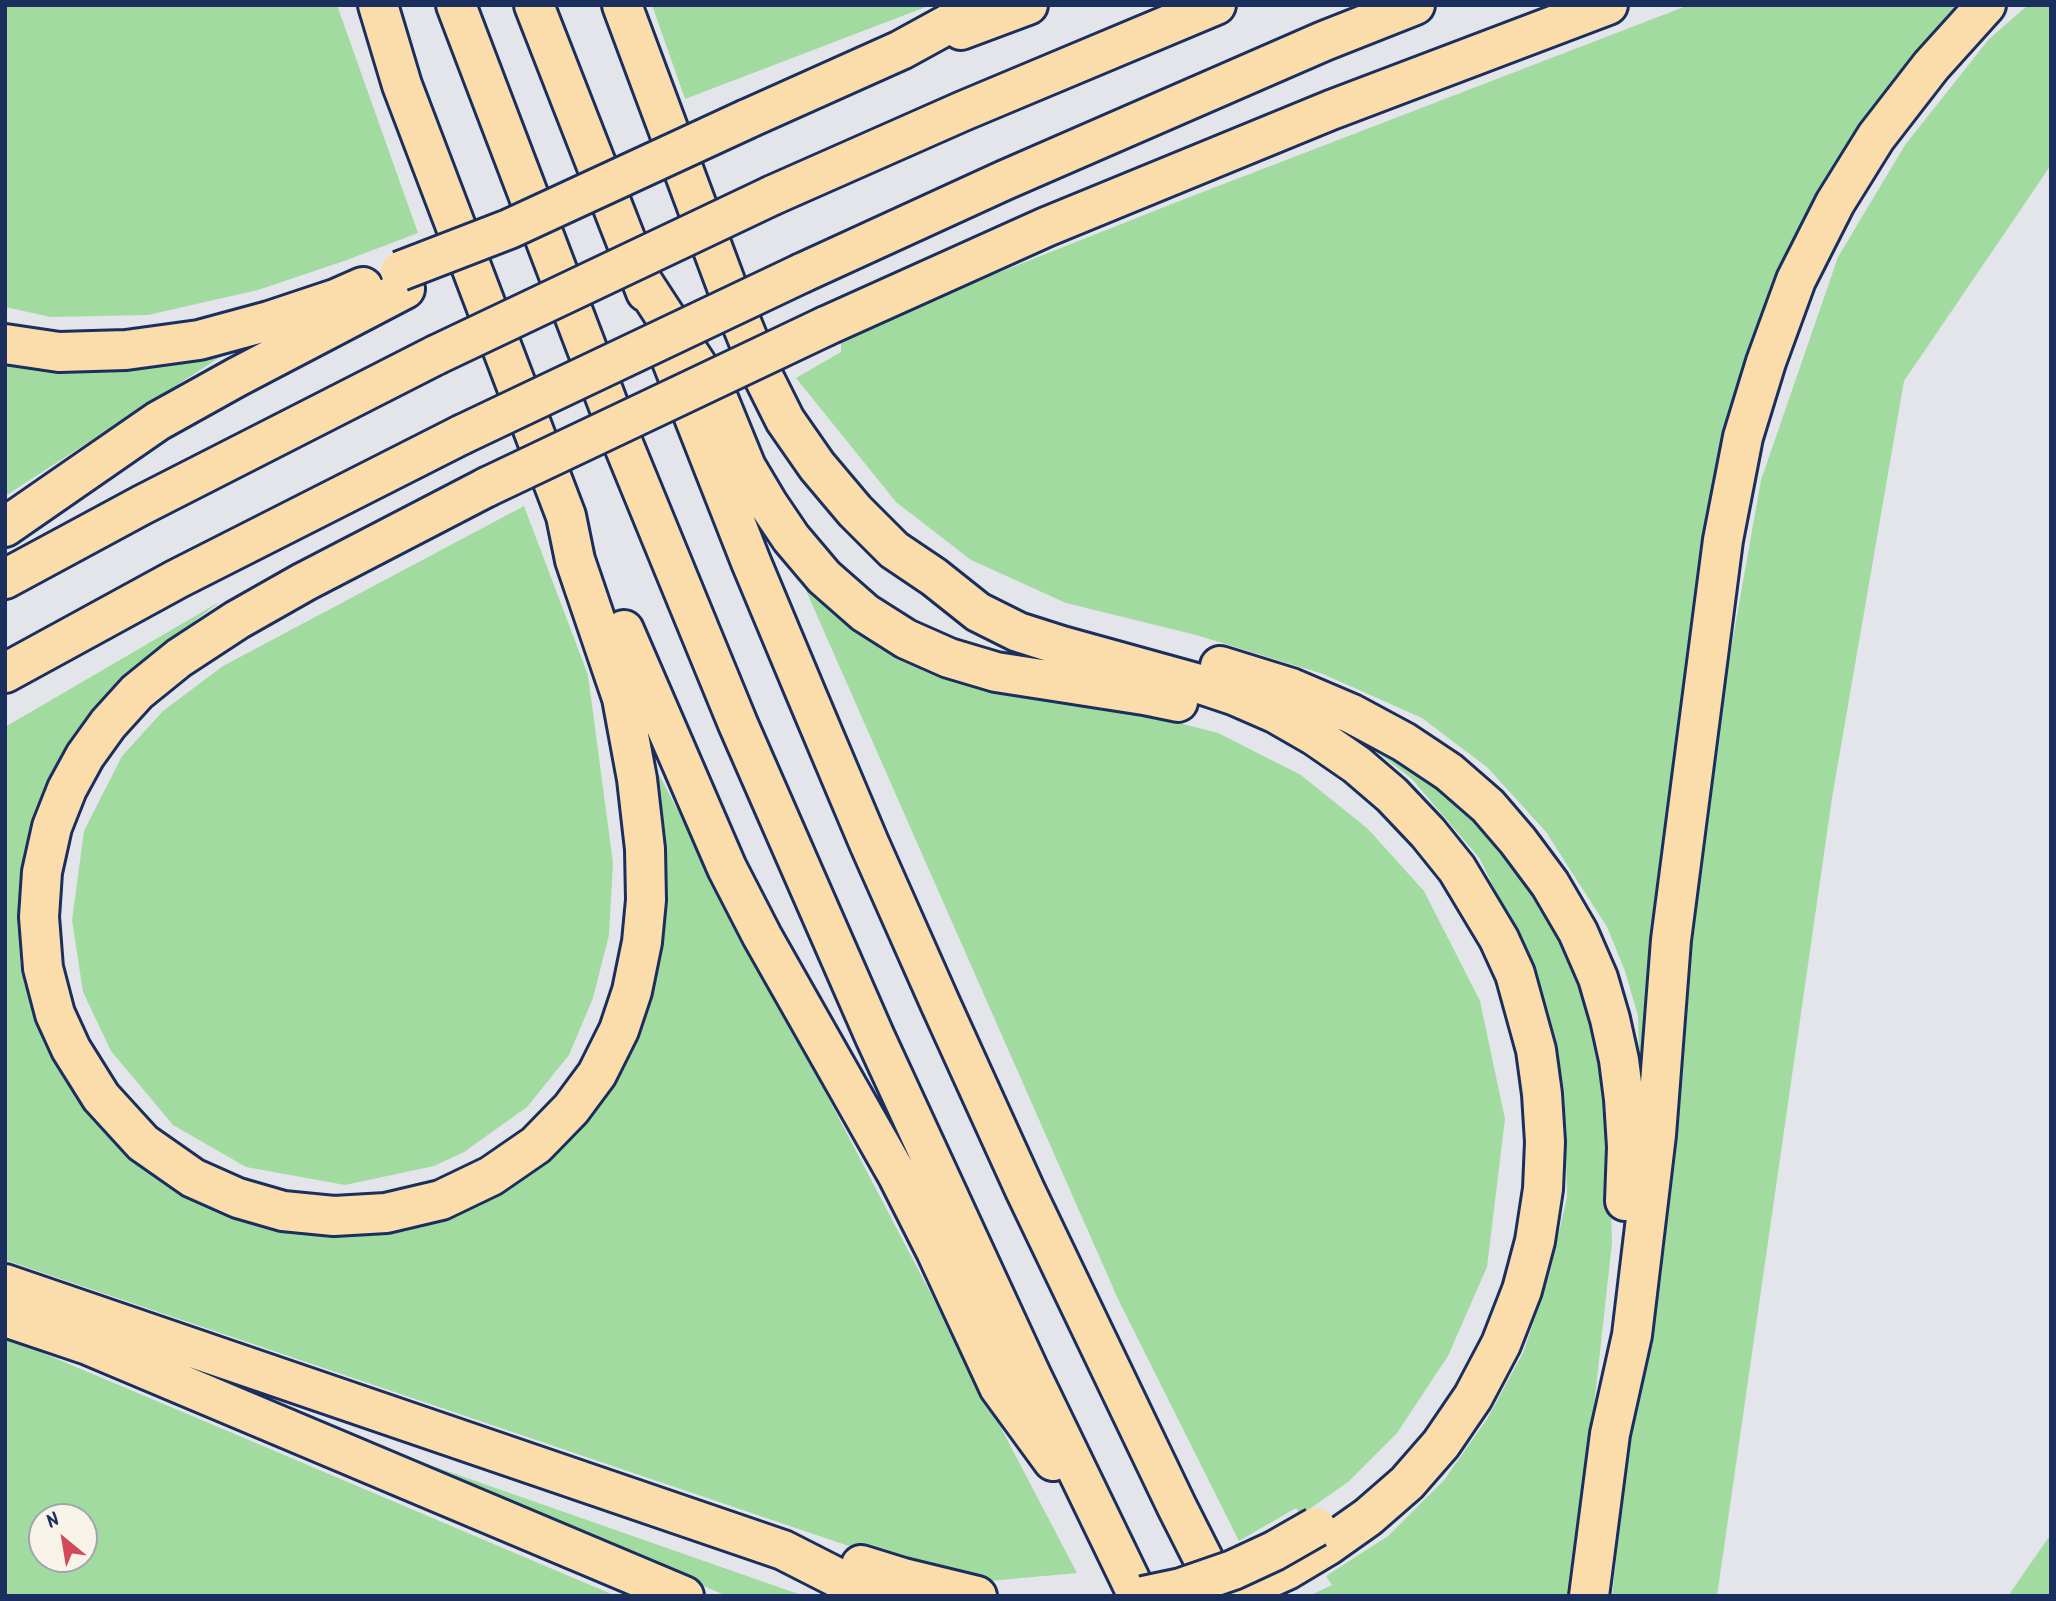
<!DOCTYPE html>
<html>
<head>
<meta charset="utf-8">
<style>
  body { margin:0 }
  #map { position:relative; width:2056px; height:1601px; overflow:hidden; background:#e4e5eb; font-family:Kalam,sans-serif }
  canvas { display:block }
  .frame { position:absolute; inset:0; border:7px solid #1b2f5e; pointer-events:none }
  .north { position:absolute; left:28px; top:1503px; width:70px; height:70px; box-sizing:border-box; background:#f7f3e8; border:2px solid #9fa5b1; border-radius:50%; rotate:330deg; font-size:19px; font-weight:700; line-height:28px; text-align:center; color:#1b2f5e }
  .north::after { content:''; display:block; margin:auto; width:24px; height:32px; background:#d1495b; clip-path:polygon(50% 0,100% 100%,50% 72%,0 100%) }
</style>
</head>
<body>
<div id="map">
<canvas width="2056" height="1601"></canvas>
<div class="frame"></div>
<div class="north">N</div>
</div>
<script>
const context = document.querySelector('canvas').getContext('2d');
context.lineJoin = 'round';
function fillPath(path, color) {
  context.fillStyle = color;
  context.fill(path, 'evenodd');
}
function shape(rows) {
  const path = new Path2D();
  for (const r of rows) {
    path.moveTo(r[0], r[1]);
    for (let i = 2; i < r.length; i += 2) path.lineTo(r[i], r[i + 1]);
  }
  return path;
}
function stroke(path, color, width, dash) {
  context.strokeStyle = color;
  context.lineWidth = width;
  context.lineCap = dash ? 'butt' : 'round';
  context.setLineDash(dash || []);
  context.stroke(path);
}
fillPath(shape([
  [5,5,337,5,418,233,344,261,258,290,148,315,51,317,5,307],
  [652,5,931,5,685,99],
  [1689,5,1962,5,1790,243,1712,500,1641,1140,1638,1016,1625,971,1607,927,1546,832,1488,768,1422,718,1323,674,1196,635,1066,603,971,560,896,502,796,378,841,352,841,335,1182,200],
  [2028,5,2051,5,2051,165,1904,381,1832,798,1717,1596,1612,1596,1693,864,1761,480,1838,257,1905,145,1989,39],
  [242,343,5,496,5,361],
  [524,506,588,675,613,863,609,935,593,998,569,1055,527,1107,464,1152,434,1166,345,1185,246,1167,173,1125,111,1051,83,992,72,920,84,831,122,756,163,711,223,666],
  [804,586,852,628,937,676,1023,697,1130,710,1218,733,1301,775,1368,829,1424,891,1480,1001,1505,1119,1487,1267,1448,1356,1397,1433,1348,1482,1301,1515,1296,1508,1239,1541,1118,1299],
  [221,601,134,667,84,725,47,785,27,853,20,918,20,963,39,1023,85,1107,139,1167,188,1195,240,1219,378,1232,442,1216,627,1051,654,765,1077,1573,978,1582,890,1560,5,1260,5,727],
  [1355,735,1419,771,1497,837,1570,946,1606,1043,1612,1243,1573,1596,1309,1596,1332,1585,1326,1576,1388,1536,1444,1480,1487,1419,1523,1353,1549,1276,1567,1197,1564,1090,1535,973,1480,859,1412,779],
  [5,1337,223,1429,616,1596,5,1596],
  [42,1517,84,1517,84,1559,42,1559],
  [367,1443,804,1596,727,1596],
  [2051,1534,2051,1596,2008,1596]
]), '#a2dba0');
const motorway = shape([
  [378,5,402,85,566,516,575,560,622,698,637,779,645,849,646,900,642,942,632,991,619,1030,597,1074,571,1109,536,1145,491,1176,441,1200,386,1213,334,1216,283,1211,238,1198,193,1178,143,1143,101,1097,71,1049,55,1014,43,968,39,917,42,872,52,827,67,789,85,756,108,724,137,692,179,658,237,620,304,582,487,487],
  [456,5,624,446,738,724,875,1037,1031,1375,1138,1596],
  [534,5,646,292],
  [622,5,730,295,763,376,785,420,817,466,855,511,894,550,934,577,978,612,1018,632,1062,646,1203,685,1236,696,1275,713,1315,736,1357,765,1392,795,1428,833,1457,869,1499,939,1515,974,1536,1050,1542,1094,1545,1142,1543,1189,1535,1241,1522,1290,1501,1344,1473,1397,1441,1444,1407,1483,1368,1517,1327,1546,1287,1570,1229,1596],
  [961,30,1028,5],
  [747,119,901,50,983,5],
  [773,195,963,111,1216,5],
  [802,273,1005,180,1324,41,1415,5],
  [642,281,717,396,746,467,768,504,791,538,824,577,865,613,906,639,949,658,996,672,1144,695,1178,702],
  [826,326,1046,227,1331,110,1608,5],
  [5,344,59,352,126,350,199,340,269,321,338,298,363,287],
  [672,361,751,562,807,696,869,843,940,1003,1025,1190,1177,1507,1222,1596],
  [5,527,158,421,237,377,405,289],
  [5,579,142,505,436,355],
  [624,630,727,868,762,936,898,1176,936,1251,999,1387,1053,1461],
  [1220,666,1291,688,1352,714,1404,742,1449,772,1488,806,1518,841,1550,884,1578,932,1598,978,1610,1019,1619,1060,1624,1099,1627,1147,1625,1201],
  [5,673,177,579,461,435],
  [5,1284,783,1550,836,1577,889,1596],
  [5,1317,88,1345,684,1596],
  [861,1565,903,1578,977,1596],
  [1589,1596,1610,1434,1632,1335,1656,1135,1671,940,1723,540,1743,437,1766,362,1796,280,1835,203,1876,137,1931,66,1986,5]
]);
stroke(motorway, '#1b2f5e', 44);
stroke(motorway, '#faddab', 38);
const motorwayBridge = shape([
  [400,271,509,229,747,119],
  [436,355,773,195],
  [461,435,802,273],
  [487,487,826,326],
  [1143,1596,1181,1588,1233,1570,1274,1551,1316,1527]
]);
stroke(motorwayBridge, '#1b2f5e', 44, []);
stroke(motorwayBridge, '#faddab', 38);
</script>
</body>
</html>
